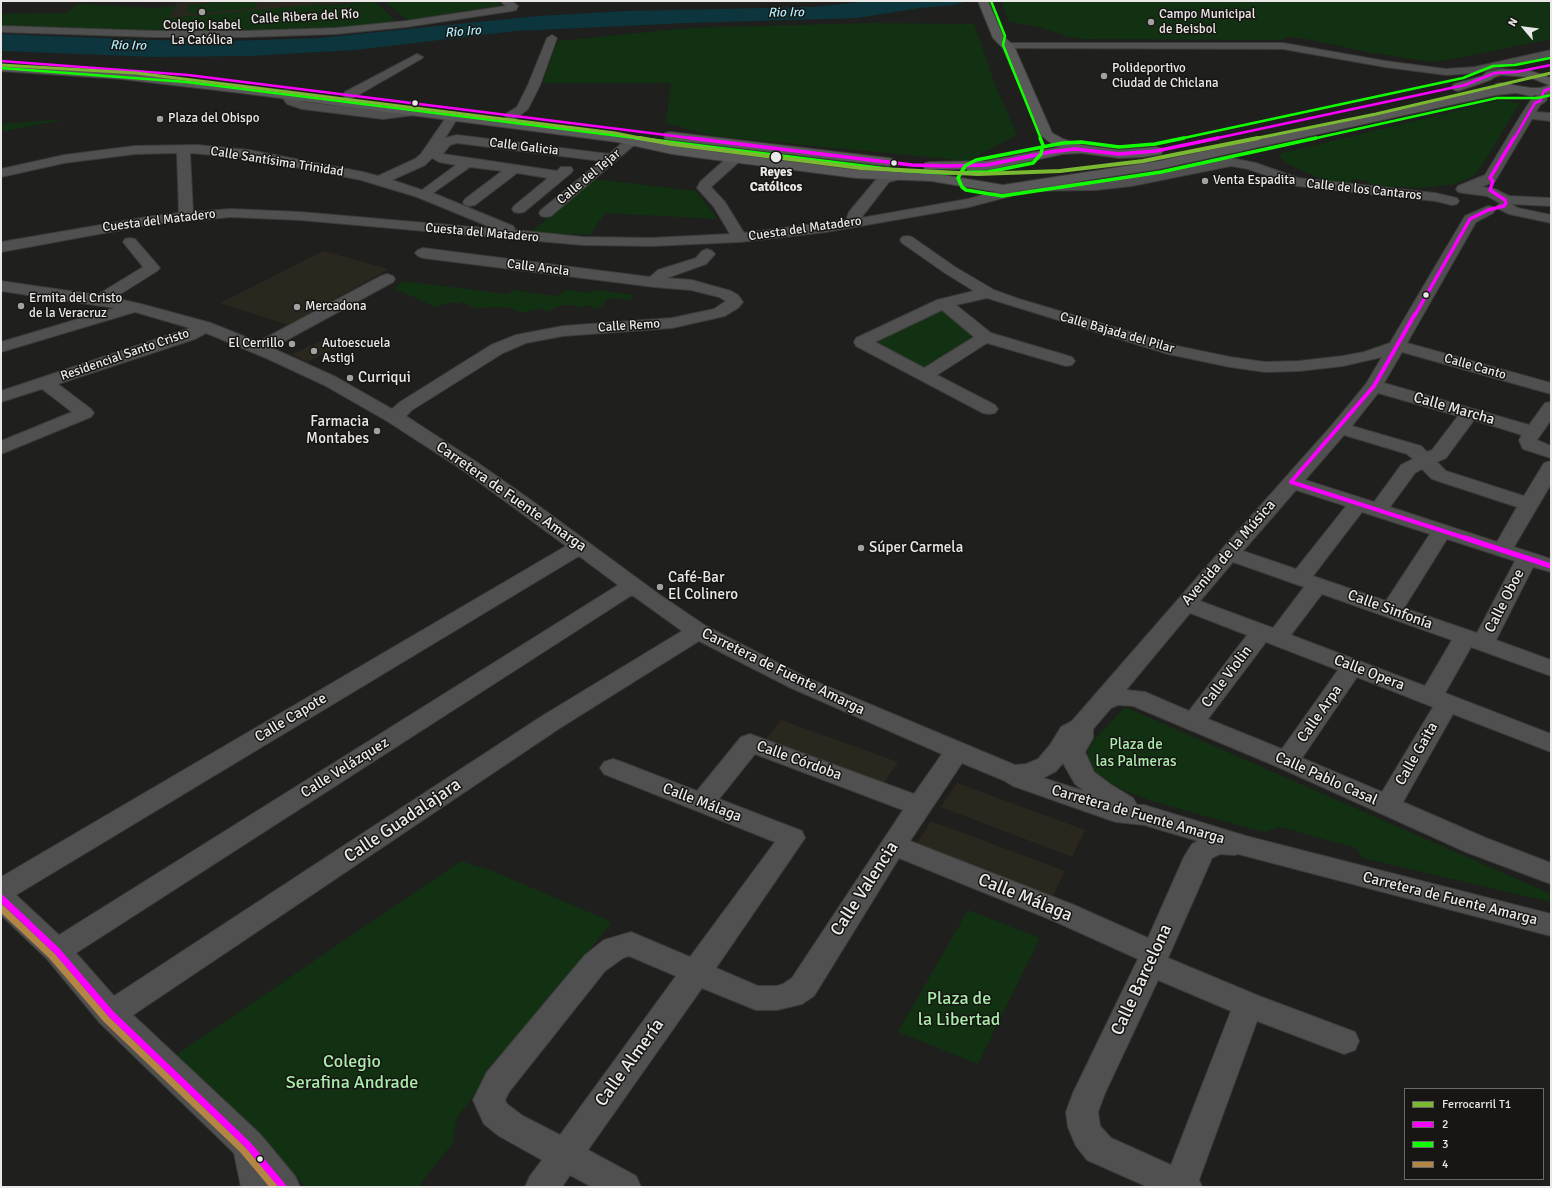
<!DOCTYPE html>
<html>
<head>
<meta charset="utf-8">
<style>
  body { margin:0 }
  #map { position:relative; width:1552px; height:1188px; overflow:hidden; background:#1f1f1d; font-family:Signika,sans-serif }
  canvas { display:block }
  .frame { position:absolute; inset:0; border:2px solid #eae9e7; pointer-events:none }
  .legend { position:absolute; left:1404px; top:1088px; width:140px; height:92px; box-sizing:border-box; background:#171613; border:1px solid #6b6a68; margin:0; padding:5px 7px; list-style:none; font-size:12px; color:#eae9e7 }
  .legend li { display:flex; align-items:center; gap:8px; height:20px }
  .legend b { width:20px; border:1px solid #6b6a68 }
  .north { position:absolute; left:1504px; top:8px; width:40px; height:40px; -webkit-text-stroke:3px #171613; paint-order:stroke; rotate:298deg; font-size:11px; font-weight:700; line-height:16px; text-align:center; color:#eae9e7 }
  .north::after { content:''; display:block; margin:auto; width:14px; height:18px; background:#eae9e7; clip-path:polygon(50% 0,100% 100%,50% 72%,0 100%) }
</style>
</head>
<body>
<div id="map">
<canvas width="1552" height="1188"></canvas>
<div class="frame"></div>
<ul class="legend">
<li><b style="height:5px;background:#7bb932"></b>Ferrocarril T1</li>
<li><b style="height:5px;background:#fb00ff"></b>2</li>
<li><b style="height:5px;background:#1f0"></b>3</li>
<li><b style="height:5px;background:#b38646"></b>4</li>
</ul>
<div class="north">N</div>
</div>
<script>
const context = document.querySelector('canvas').getContext('2d');
context.lineJoin = 'round';
function fillPath(path, color) {
  context.fillStyle = color;
  context.fill(path, 'evenodd');
}
function shape(rows) {
  const path = new Path2D();
  for (const r of rows) {
    path.moveTo(r[0], r[1]);
    for (let i = 2; i < r.length; i += 2) path.lineTo(r[i], r[i + 1]);
  }
  return path;
}
function stroke(path, color, width, dash) {
  context.strokeStyle = color;
  context.lineWidth = width;
  context.lineCap = dash ? 'butt' : 'round';
  context.setLineDash(dash || []);
  context.stroke(path);
}
function label(font, color, halo, rows, align = 'center') {
  context.font = font + ' Signika,sans-serif';
  context.lineWidth = 3;
  context.setLineDash([]);
  context.textBaseline = 'middle';
  context.strokeStyle = halo;
  context.fillStyle = color;
  for (const [text, x, y, turn = 0] of rows) {
    context.save();
    context.translate(x, y);
    context.rotate((+turn || 0) * Math.PI / 180);
    context.textAlign = isNaN(turn) ? turn : align;
    if (halo) context.strokeText(text, 0, 0);
    context.fillText(text, 0, 0);
    context.restore();
  }
}
fillPath(shape([
  [178,1,374,1,168,18],
  [323,251,389,269,288,325,220,303],
  [322,340,336,348,307,362,292,354],
  [781,720,898,762,883,784,764,741],
  [957,783,1085,830,1072,857,941,807],
  [931,821,1065,871,1052,898,916,845]
]), '#29271e');
fillPath(shape([
  [229,1,255,1,257,8,188,14,187,5],
  [374,1,398,22,357,26,274,30,164,32,1,27,1,14,66,13,78,4,154,8,175,6,169,18,321,4,323,6],
  [384,1,495,1,503,6,407,20],
  [1001,1,1551,1,1551,39,1453,59,1433,62,1372,53,1306,39,1286,37,1282,40,1082,39,1069,37,1039,27,1009,22],
  [868,23,974,24,995,84,1017,135,968,161,713,136,666,123,671,83,542,83,558,41,689,28],
  [1501,100,1520,103,1478,172,1470,178,1456,184,1422,188,1373,186,1367,181,1352,179,1350,184,1329,183,1286,163,1279,157,1282,153],
  [68,119,41,124,1,132,1,124],
  [593,179,696,191,718,219,605,213,590,235,531,232],
  [402,281,508,294,513,290,557,296,566,290,590,293,595,290,635,295,630,300,608,298,602,306,594,309,589,305,578,308,575,305,561,305,546,312,541,308,522,313,510,308,501,307,475,308,463,302,458,304,450,302,436,307,395,289],
  [940,307,976,337,924,370,870,343],
  [1125,707,1551,894,1551,902,1362,858,1357,848,1280,827,1265,832,1201,815,1149,800,1121,789,1099,777,1089,761,1088,750,1094,740],
  [461,861,495,872,612,922,457,1117,452,1144,418,1187,306,1187,170,1059],
  [968,910,1040,938,978,1064,898,1032]
]), '#123113');
fillPath(shape([
  [870,1,968,1,955,5,919,8,858,18,686,23,516,31,355,50,250,56,155,57,1,51,1,34,151,40,228,41,318,38,538,16,625,11,814,7]
]), '#0c353d');
const minor = shape([
  [500,1,512,1,518,6,516,10,512,11,406,27,336,34,246,37,154,37,1,32,1,26,154,31,246,31,336,28,406,21,506,6,500,1],
  [552,35,557,38,540,85,528,109,515,119,507,119,505,116,507,113,517,107,528,85,547,38,552,35],
  [1008,43,1283,43,1385,61,1446,69,1475,67,1551,50,1551,56,1475,73,1446,75,1385,67,1283,49,1004,48,1002,46,1004,44,1008,43],
  [417,54,423,57,421,59,353,98,345,98,343,95,345,92,417,54],
  [1544,87,1548,88,1550,91,1546,101,1540,105,1536,112,1551,113,1551,121,1532,119,1495,181,1482,187,1495,189,1509,196,1551,198,1551,206,1511,204,1518,208,1551,215,1551,223,1509,214,1499,209,1497,206,1500,203,1487,196,1463,193,1458,192,1456,189,1458,186,1485,175,1521,115,1531,100,1535,99,1540,88,1544,87],
  [286,90,290,91,295,98,304,102,383,111,415,107,419,108,421,111,419,114,415,115,383,119,302,109,287,104,280,94,282,91,286,90],
  [453,112,457,113,459,116,445,138,457,135,609,154,628,138,633,137,638,138,639,141,551,216,546,217,541,216,539,213,541,210,601,161,457,143,450,145,443,154,557,171,561,167,571,167,573,170,571,173,524,212,519,213,514,212,512,209,514,206,548,178,517,173,475,205,470,206,465,205,463,202,465,199,502,171,470,167,433,193,513,226,515,229,514,230,583,237,651,238,730,234,714,207,697,188,700,182,730,155,735,154,740,155,742,158,740,161,711,187,725,202,744,233,846,220,849,212,879,176,896,172,901,173,903,176,901,179,889,182,861,218,968,199,1001,190,1016,183,1096,182,1132,178,1231,158,1256,163,1298,178,1435,193,1457,198,1459,201,1457,204,1452,205,1435,201,1297,186,1248,169,1231,166,1132,186,1096,190,1019,191,1011,196,969,207,826,232,740,242,651,246,583,245,300,220,231,217,153,224,1,252,1,242,153,216,179,213,177,153,135,154,64,163,1,177,1,169,64,155,135,146,197,145,249,150,363,172,378,176,415,159,421,154,449,113,453,112],
  [190,153,249,158,361,180,417,197,495,229,300,212,231,209,193,212,190,153],
  [432,158,439,162,456,165,422,190,392,180,425,165,432,158],
  [1488,206,1493,207,1495,210,1493,213,1476,222,1407,343,1551,383,1551,394,1402,352,1384,383,1529,425,1545,403,1551,402,1551,420,1537,440,1551,446,1551,458,1523,449,1519,440,1522,435,1474,420,1446,458,1437,462,1446,471,1524,496,1544,463,1551,461,1551,484,1514,547,1551,559,1551,572,1533,567,1496,640,1551,660,1551,676,1471,647,1445,693,1551,734,1551,752,1453,714,1403,802,1486,838,1551,863,1551,884,1466,852,1278,767,1133,706,1118,705,1111,708,1093,729,1093,738,1085,752,1094,772,1110,784,1133,798,1137,805,1144,805,1246,836,1551,914,1551,936,1238,854,1234,855,1220,854,1212,858,1168,958,1259,996,1355,1032,1359,1041,1355,1050,1344,1054,1257,1021,1199,1180,1202,1187,1148,1187,1087,1160,1076,1146,1068,1127,1066,1112,1073,1093,1138,959,1054,921,899,858,814,996,802,1004,777,1010,756,1010,702,988,588,1150,636,1176,641,1187,592,1187,570,1175,562,1187,525,1187,530,1176,542,1160,499,1136,484,1124,473,1100,487,1072,585,955,604,940,631,932,690,957,775,842,604,774,600,768,604,762,613,759,622,762,697,791,741,737,750,734,914,794,942,754,791,688,699,641,560,728,133,1015,260,1134,295,1176,300,1187,241,1187,234,1153,100,1023,47,959,1,915,1,877,566,546,464,471,387,421,324,385,266,358,206,333,195,339,58,384,91,409,94,413,91,417,1,454,1,441,72,412,42,389,1,402,1,391,190,328,135,312,1,352,1,342,115,308,1,291,1,281,97,295,143,267,123,242,125,239,130,238,135,239,160,268,157,271,114,298,141,304,211,323,258,342,381,276,387,274,393,276,395,279,393,282,272,348,336,377,392,409,400,402,491,345,516,335,563,326,672,318,714,309,726,301,719,297,691,290,654,287,423,258,418,256,415,253,418,250,423,248,650,277,658,270,696,258,702,251,707,249,712,251,715,254,706,264,667,278,692,280,731,291,738,295,743,302,738,308,725,316,672,328,563,336,526,343,503,353,412,410,406,416,478,463,528,498,660,595,706,626,807,678,1015,765,1026,764,1038,759,1050,745,1061,727,1072,721,1222,549,1333,424,1366,384,1382,357,1343,366,1299,371,1265,372,1230,367,1168,354,987,298,956,305,991,333,1072,357,1075,361,1072,365,1066,366,987,343,937,375,995,405,998,409,995,413,989,414,983,413,856,346,854,342,856,338,937,300,974,291,945,273,902,243,900,240,902,237,907,236,912,237,955,267,994,290,1019,299,1177,346,1230,357,1265,362,1299,361,1343,356,1364,352,1390,343,1465,216,1488,206],
  [942,310,974,337,924,368,875,342,942,310],
  [1378,393,1458,416,1432,450,1427,452,1421,446,1352,426,1378,393],
  [1344,435,1407,454,1413,459,1401,465,1374,502,1305,480,1344,435],
  [1422,469,1432,479,1517,507,1497,542,1390,507,1415,473,1422,469],
  [1296,490,1346,506,1296,569,1243,551,1296,490],
  [1362,512,1430,534,1386,601,1313,576,1362,512],
  [1447,539,1515,561,1477,633,1404,608,1447,539],
  [579,556,618,585,59,935,16,895,579,556],
  [1233,562,1304,587,1273,628,1200,601,1233,562],
  [1322,594,1452,640,1425,686,1291,635,1322,594],
  [632,595,682,631,542,716,114,996,76,953,632,595],
  [1190,613,1247,635,1189,711,1145,692,1126,690,1190,613],
  [1266,642,1338,670,1282,749,1208,719,1266,642],
  [1357,677,1433,707,1382,792,1302,758,1357,677],
  [755,754,903,810,792,978,783,984,777,986,758,986,716,968,805,838,802,831,719,799,755,754],
  [962,763,1003,780,1013,786,1107,819,1116,822,1144,825,1198,841,1192,844,1184,857,1148,938,1074,905,910,841,962,763],
  [1063,763,1075,784,1084,791,1043,778,1056,771,1063,763],
  [629,956,676,976,560,1135,523,1116,507,1104,505,1100,509,1092,605,971,623,958,629,956],
  [1158,980,1231,1011,1171,1165,1111,1138,1100,1126,1098,1112,1105,1093,1158,980]
]);
const major = shape([
  [978,1,988,1,1003,36,1014,46,1052,133,1063,139,1082,145,1119,150,1156,147,1161,148,1163,151,1161,154,1142,157,1119,158,1081,153,1063,154,973,173,968,172,967,169,925,169,923,166,925,163,930,162,987,161,1060,147,1053,145,1041,135,1003,48,993,38,978,1],
  [1,65,121,73,241,85,617,134,672,146,701,150,856,170,931,173,1003,185,1159,161,1495,88,1496,84,1500,83,1531,88,1542,88,1549,85,1529,77,1501,75,1495,77,1490,80,1479,84,1458,91,1454,90,1452,87,1454,84,1482,76,1487,72,1501,69,1531,71,1551,78,1551,92,1531,96,1516,93,1496,95,1159,169,1003,193,931,181,856,178,701,158,672,154,617,142,241,93,121,79,1,71,1,65],
  [670,132,888,158,893,159,895,162,893,165,888,166,665,139,664,136,665,133,670,132]
]);
stroke(minor, '#3b3b39', 2);
stroke(major, '#3b3b39', 2);
fillPath(minor, '#505050');
fillPath(major, '#5a5959');
stroke(shape([
  [1,61,188,75,698,139],
  [1213,139,1465,85,1495,73,1516,72,1551,65],
  [1514,139,1535,103,1540,101,1544,91,1551,88]
]), '#fb00ff', 2.5);
stroke(shape([
  [690,138,912,165,947,166,987,165,1050,152,1075,149,1119,154,1156,151,1218,138],
  [1415,315,1470,219,1488,210,1504,206,1506,203,1505,200,1490,190,1493,181,1490,178,1514,138]
]), '#fb00ff', 3.5);
stroke(shape([
  [1415,314,1374,386,1291,482,1468,539]
]), '#fb00ff', 4);
stroke(shape([
  [1465,538,1551,566]
]), '#fb00ff', 5.5);
stroke(shape([
  [1,898,57,951,111,1014,248,1145,283,1187]
]), '#fb00ff', 7);
stroke(shape([
  [991,1,1005,36,1003,45,1041,139],
  [1,68,187,82,644,139],
  [1179,139,1463,78,1493,66,1515,65,1550,58],
  [1312,139,1497,98,1538,98,1551,95]
]), '#1f0', 2.5);
stroke(shape([
  [636,138,895,170,947,173,988,172,1033,163,1041,154,1043,145,1040,138],
  [1184,138,1155,144,1119,147,1081,142,1063,143,976,160,965,166,958,178,962,187,966,190,1002,196,1161,172,1316,138]
]), '#1f0', 3.5);
stroke(shape([
  [1,908,52,956,106,1019,243,1150,274,1187]
]), '#b38646', 7);
stroke(shape([
  [1,65,136,73,615,133,645,139],
  [1253,139,1376,114,1551,73]
]), '#7bb932', 3);
stroke(shape([
  [640,138,672,144,861,168,978,174,1060,171,1143,161,1258,138]
]), '#7bb932', 4);
for (const [x, y, r, color] of [
  [202,12,4,"#a3a2a0"],
  [1151,22,4,"#a3a2a0"],
  [1104,76,4,"#a3a2a0"],
  [415,103,3.5,"#eae9e7"],
  [160,119,4,"#a3a2a0"],
  [776,157,6,"#eae9e7"],
  [894,163,3.5,"#eae9e7"],
  [1205,181,4,"#a3a2a0"],
  [1426,295,3.5,"#eae9e7"],
  [21,306,4,"#a3a2a0"],
  [297,307,4,"#a3a2a0"],
  [292,344,4,"#a3a2a0"],
  [314,351,4,"#a3a2a0"],
  [350,378,4,"#a3a2a0"],
  [377,431,4,"#a3a2a0"],
  [861,548,4,"#a3a2a0"],
  [660,587,4,"#a3a2a0"],
  [260,1159,3.5,"#eae9e7"]
]) {
  const dot = new Path2D();
  dot.arc(x, y, r, 0, 2 * Math.PI);
  context.fillStyle = color;
  context.fill(dot);
  stroke(dot, '#171613', 1.5);
}
label('italic 13px', '#acecfb', '#171613', [
  ["Rio Iro",786,13,-1],
  ["Rio Iro",463,32,-5],
  ["Rio Iro",128,46,1]
]);
label('13px', '#eae9e7', '#171613', [
  ["Campo Municipal",1159,15],
  ["de Beisbol",1159,30],
  ["Colegio Isabel",202,26,"center"],
  ["La Católica",202,41,"center"],
  ["Polideportivo",1112,69],
  ["Ciudad de Chiclana",1112,84],
  ["Plaza del Obispo",168,119],
  ["Venta Espadita",1213,181],
  ["Ermita del Cristo",29,299],
  ["de la Veracruz",29,314],
  ["Mercadona",305,307],
  ["El Cerrillo",284,344,"right"],
  ["Autoescuela",322,344],
  ["Astigi",322,359]
], 'left');
label('13px', '#eae9e7', '#171613', [
  ["Calle Ribera del Río",305,17,-3],
  ["Calle Galicia",524,147,7],
  ["Calle Santísima Trinidad",277,162,9],
  ["Calle del Tejar",589,177,-40],
  ["Calle de los Cantaros",1364,190,6],
  ["Cuesta del Matadero",159,221,-7],
  ["Cuesta del Matadero",805,229,-8],
  ["Cuesta del Matadero",482,233,5],
  ["Calle Ancla",538,268,7],
  ["Calle Remo",629,326,-4],
  ["Calle Bajada del Pilar",1117,333,16],
  ["Residencial Santo Cristo",125,355,-19],
  ["Calle Canto",1475,367,16]
]);
label('bold 13px', '#eae9e7', '#171613', [
  ["Reyes",776,173],
  ["Católicos",776,188]
]);
label('15px', '#eae9e7', '#171613', [
  ["Curriqui",358,378],
  ["Farmacia",369,422,"right"],
  ["Montabes",369,439,"right"],
  ["Súper Carmela",869,548],
  ["Café-Bar",668,578],
  ["El Colinero",668,595]
], 'left');
label('15px', '#eae9e7', '#171613', [
  ["Calle Marcha",1454,409,16],
  ["Carretera de Fuente Amarga",511,497,35],
  ["Avenida de la Música",1229,553,-49],
  ["Calle Oboe",1505,601,-63],
  ["Calle Sinfonía",1390,610,20],
  ["Carretera de Fuente Amarga",783,672,26],
  ["Calle Opera",1369,673,21],
  ["Calle Violin",1227,677,-53],
  ["Calle Arpa",1320,714,-55],
  ["Calle Capote",291,718,-31],
  ["Calle Gaita",1417,754,-60],
  ["Calle Córdoba",799,761,20],
  ["Calle Velázquez",345,768,-32],
  ["Calle Pablo Casal",1326,779,24],
  ["Calle Málaga",702,803,21],
  ["Carretera de Fuente Amarga",1138,815,16],
  ["Carretera de Fuente Amarga",1450,899,14]
]);
label('15px', '#a9ebaa', '#171613', [
  ["Plaza de",1136,745],
  ["las Palmeras",1136,762]
]);
label('18px', '#eae9e7', '#171613', [
  ["Calle Guadalajara",403,821,-34],
  ["Calle Valencia",865,889,-57],
  ["Calle Málaga",1025,898,22],
  ["Calle Barcelona",1142,980,-65],
  ["Calle Almería",630,1063,-54]
]);
label('18px', '#a9ebaa', '#171613', [
  ["Plaza de",959,999],
  ["la Libertad",959,1020],
  ["Colegio",352,1062],
  ["Serafina Andrade",352,1083]
]);
</script>
</body>
</html>
